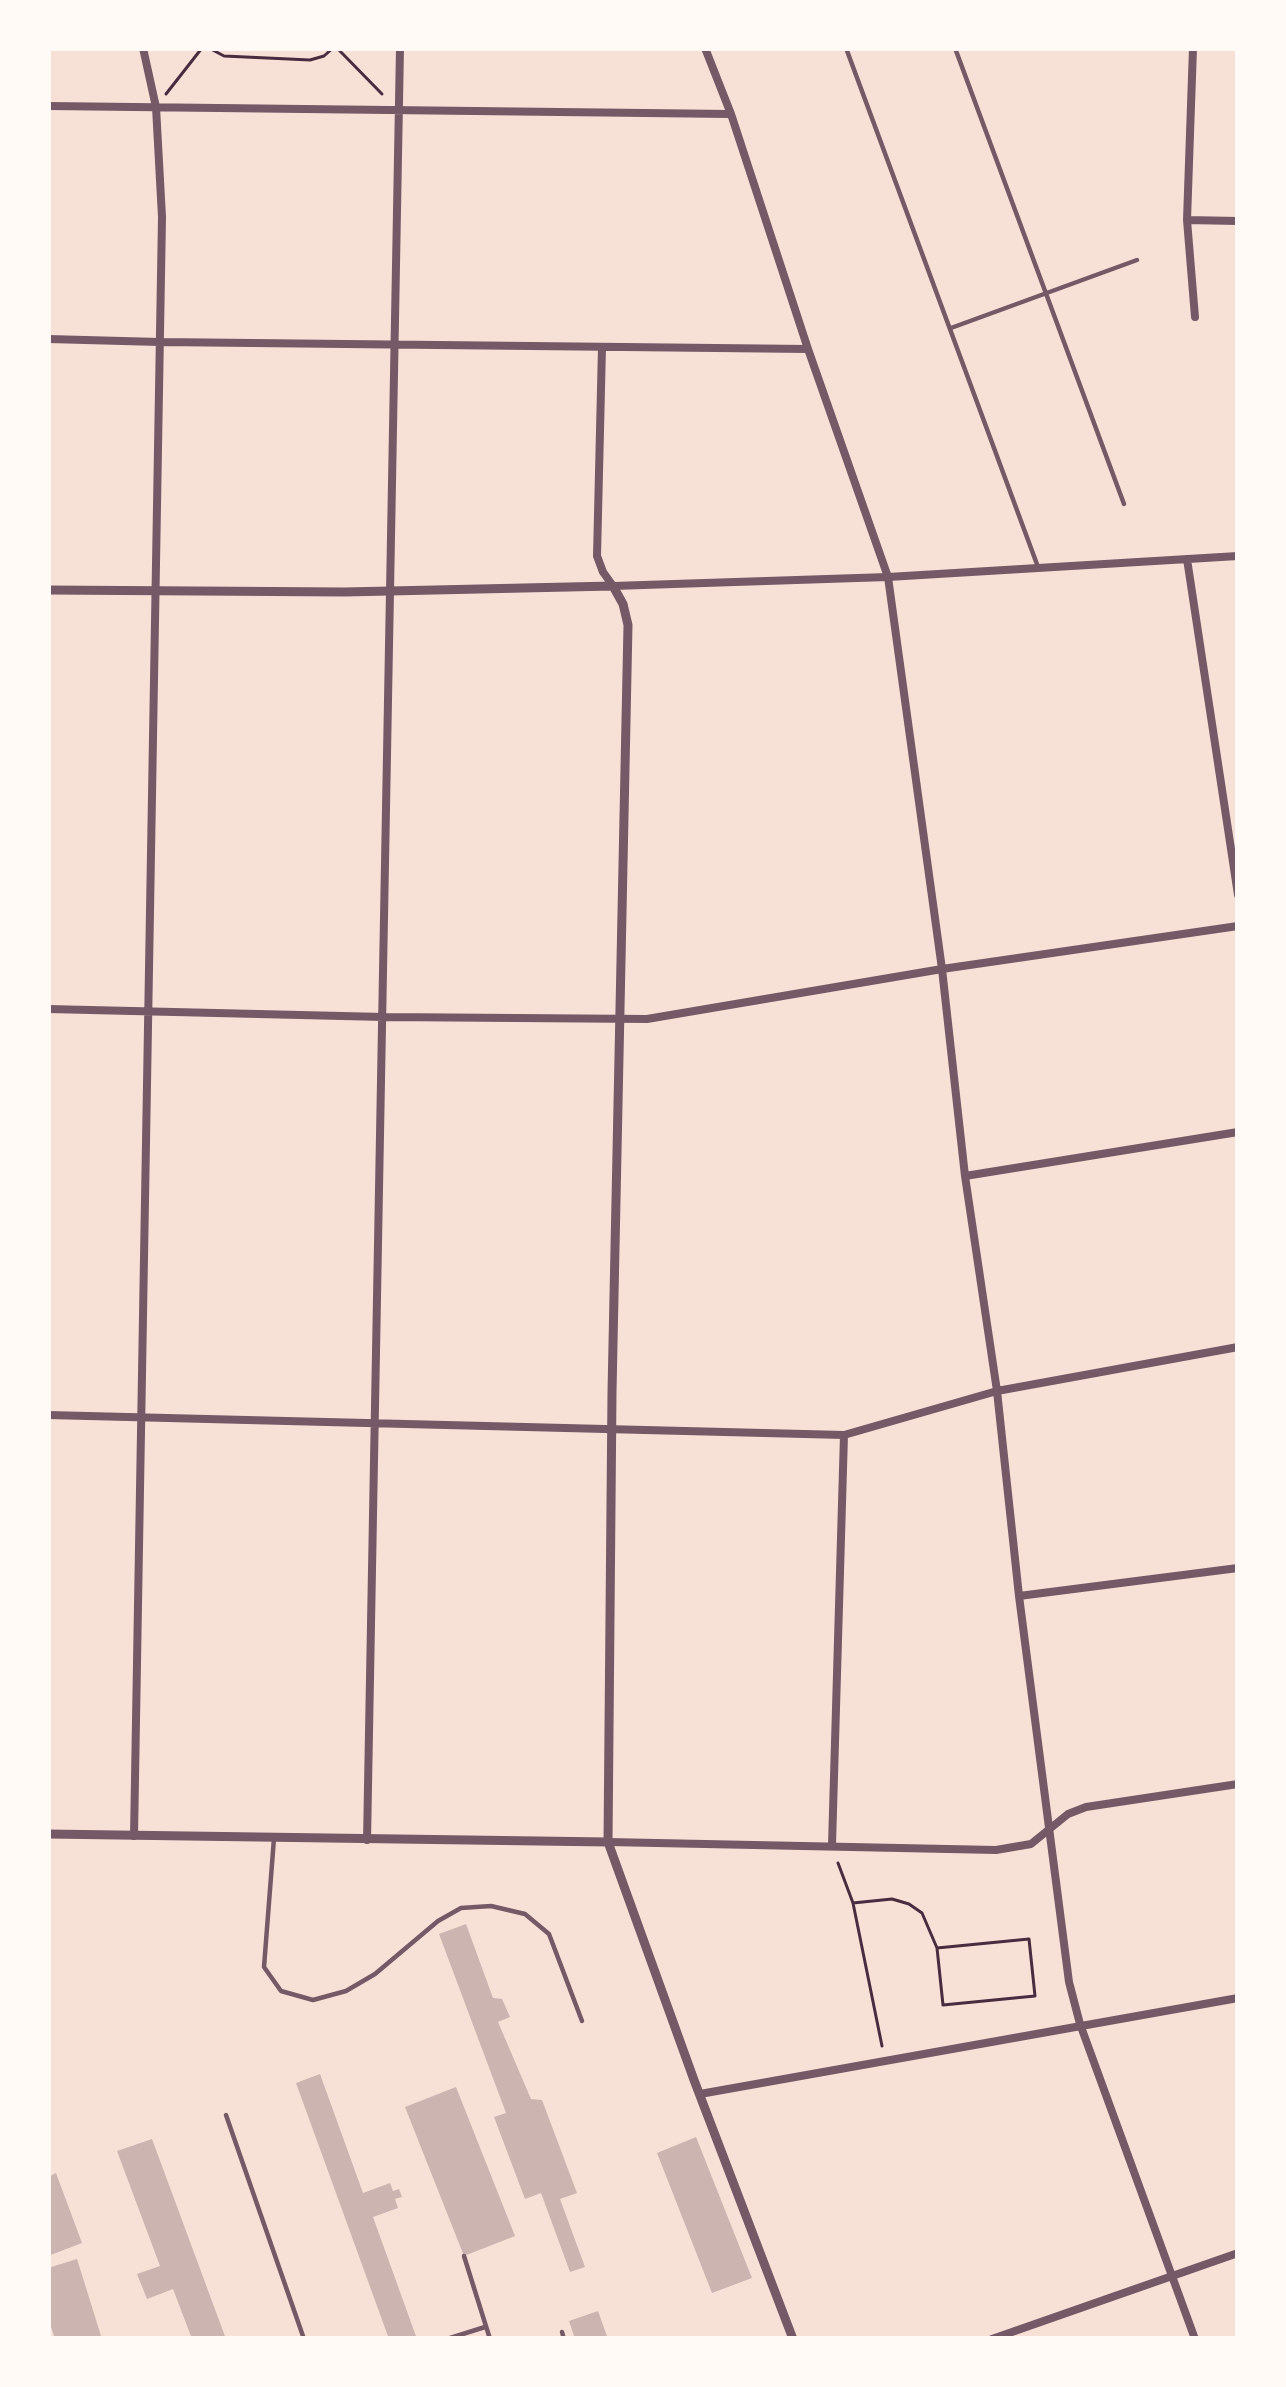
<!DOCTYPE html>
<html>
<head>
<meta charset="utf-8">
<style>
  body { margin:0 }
  #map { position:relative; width:1286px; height:2387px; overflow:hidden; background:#f7e1d7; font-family:Quicksand,sans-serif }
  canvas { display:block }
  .frame { position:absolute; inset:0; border:51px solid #fffaf5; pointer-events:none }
</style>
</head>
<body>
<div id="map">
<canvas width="1286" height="2387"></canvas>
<div class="frame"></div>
</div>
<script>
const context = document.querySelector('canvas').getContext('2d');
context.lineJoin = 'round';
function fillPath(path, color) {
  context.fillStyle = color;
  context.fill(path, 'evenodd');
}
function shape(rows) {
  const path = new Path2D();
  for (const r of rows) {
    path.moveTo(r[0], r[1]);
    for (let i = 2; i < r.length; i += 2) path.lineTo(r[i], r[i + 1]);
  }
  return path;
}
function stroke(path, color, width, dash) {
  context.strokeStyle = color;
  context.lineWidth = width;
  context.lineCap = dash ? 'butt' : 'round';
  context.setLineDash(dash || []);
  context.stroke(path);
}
fillPath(shape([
  [466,1924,493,1998,502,1999,510,2017,498,2022,531,2099,542,2100,577,2193,560,2199,585,2267,570,2272,541,2193,525,2199,494,2117,506,2113,439,1934],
  [320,2074,363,2193,390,2183,393,2191,399,2189,402,2197,395,2199,398,2208,373,2217,417,2339,389,2339,296,2083],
  [456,2087,515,2236,464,2256,405,2107],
  [696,2137,752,2278,712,2293,657,2153],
  [152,2139,226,2339,192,2339,173,2289,147,2299,137,2274,160,2266,117,2151],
  [56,2173,82,2243,48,2256,48,2177],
  [77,2259,102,2339,55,2339,48,2318,48,2268],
  [598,2311,608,2339,575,2339,569,2321]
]), '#ccb4b1');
stroke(shape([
  [209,48,224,56,310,60,324,56,333,48],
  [337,48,382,94],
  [166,94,202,48],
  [838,1863,853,1903,882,2046],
  [853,1903,892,1899,909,1904,922,1913,937,1948,943,2005,1035,1996,1029,1939,937,1948]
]), '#4a2c40', 3);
stroke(shape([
  [846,48,1038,567],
  [955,48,1124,504],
  [951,328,1137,260],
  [274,1838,264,1967,281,1991,313,2000,346,1991,375,1974,438,1921,461,1908,491,1906,525,1914,549,1934,582,2021],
  [226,2115,304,2339],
  [464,2256,490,2339],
  [562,2332,564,2339],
  [447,2339,485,2327]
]), '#755966', 4.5);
stroke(shape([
  [705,48,731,114,808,349,888,577,942,969,965,1176,997,1391,1019,1596,1069,1982,1080,2024,1195,2339],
  [1193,48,1187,220,1195,317],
  [48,106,730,114],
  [1187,220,1238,221],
  [48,339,160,342,808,349],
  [602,347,597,556,603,572,613,586,888,577,1238,556],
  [1187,559,1238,895],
  [48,1009,384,1017,647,1019,942,969,1238,926],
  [965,1176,1238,1132],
  [48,1415,844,1435,997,1391,1238,1347],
  [1019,1596,1238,1568],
  [134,1836,162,217,156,107,143,48],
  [367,1840,400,48],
  [608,1842,996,1850,1031,1844,1068,1814,1086,1807,1238,1784],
  [832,1845,844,1435],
  [700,2094,1238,1998],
  [992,2339,1238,2253]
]), '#755966', 8);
stroke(shape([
  [48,590,345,592,613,586,623,604,628,625,612,1392,608,1842,694,2080,793,2339],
  [48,1834,608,1842]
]), '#755966', 9);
</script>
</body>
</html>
